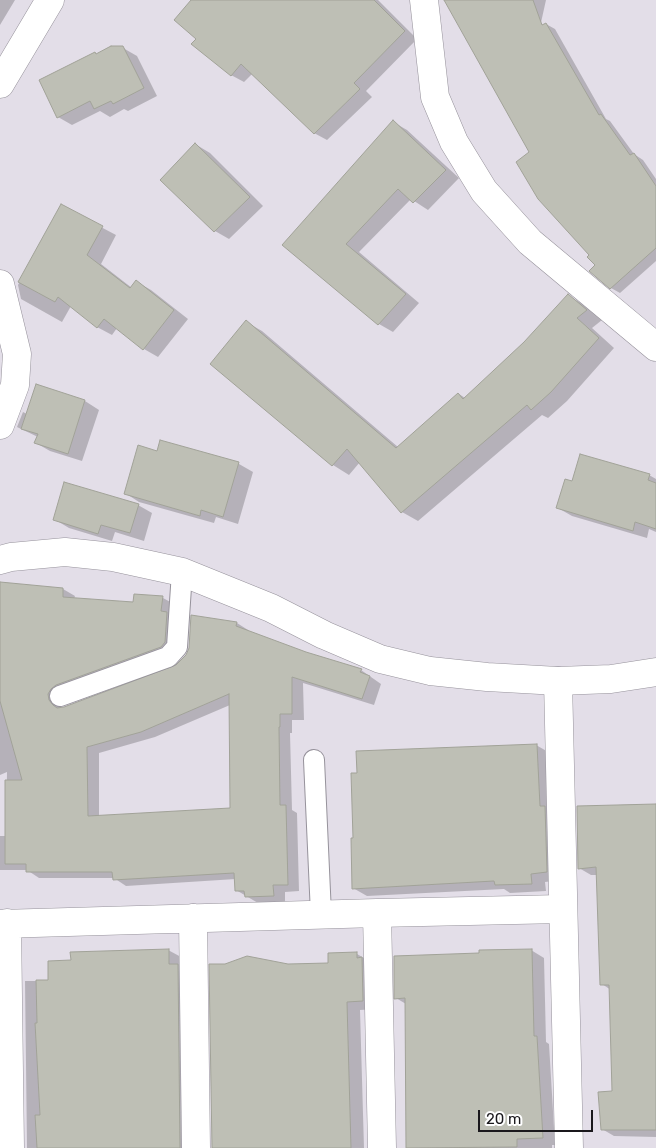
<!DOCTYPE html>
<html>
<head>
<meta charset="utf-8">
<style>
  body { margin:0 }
  #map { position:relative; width:656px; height:1148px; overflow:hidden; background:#e3dee8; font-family:Rubik,sans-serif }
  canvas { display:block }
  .scale { position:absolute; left:478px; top:1110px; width:115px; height:22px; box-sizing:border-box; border:2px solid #1a181c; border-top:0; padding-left:6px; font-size:15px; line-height:18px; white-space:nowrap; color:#1a181c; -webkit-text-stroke:4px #fff; paint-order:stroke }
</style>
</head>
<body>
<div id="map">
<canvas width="656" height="1148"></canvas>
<div class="scale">20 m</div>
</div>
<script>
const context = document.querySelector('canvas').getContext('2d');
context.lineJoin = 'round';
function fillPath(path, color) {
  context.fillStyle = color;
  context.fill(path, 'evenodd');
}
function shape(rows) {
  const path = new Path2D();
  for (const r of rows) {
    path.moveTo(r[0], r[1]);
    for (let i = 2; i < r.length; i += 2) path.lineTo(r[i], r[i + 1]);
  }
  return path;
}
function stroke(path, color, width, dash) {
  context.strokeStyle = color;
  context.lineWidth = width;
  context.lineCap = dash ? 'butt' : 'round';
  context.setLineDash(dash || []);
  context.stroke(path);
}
fillPath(shape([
  [0,0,15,0,0,25],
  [192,0,378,0,417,39,366,91,372,97,327,140,314,133,253,73,244,82,231,75,198,38],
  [452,0,546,0,540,27,546,24,555,29,606,119,610,121,634,154,643,160,656,179,656,261,620,293,611,288,596,265,530,153],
  [123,48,137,56,157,96,128,111,124,109,110,117,100,111,72,125,58,117,97,55],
  [393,122,407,130,459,178,428,210,411,199,359,252,419,303,393,332,379,324,284,244],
  [195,144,210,153,263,206,229,239,215,231],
  [61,206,116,235,101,264,132,288,137,282,151,290,188,319,158,357,144,349,117,328,112,335,97,327,71,306,62,322,21,299,18,285],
  [568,296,585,305,602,320,592,328,614,348,567,401,548,418,542,415,418,521,402,512,360,462,349,475,333,465,211,364,246,322,262,331,398,447,459,394,465,398,525,343],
  [36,386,85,401,99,410,82,461,50,451,36,443,38,437,17,427,23,412,27,414],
  [161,441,239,464,253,472,238,524,216,517,214,523,139,502,125,493,158,452],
  [649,475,656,479,656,532,649,529,647,538,572,516,558,508,573,483],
  [138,505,152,513,144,541,115,532,112,541,69,528,54,519],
  [0,584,63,589,75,596,74,599,134,603,163,598,174,604,177,649,60,702,61,709,177,666,237,623,248,630,248,631,306,653,361,670,381,684,374,705,303,683,304,720,292,720,292,733,290,733,292,810,297,813,299,891,285,892,285,902,258,903,236,890,236,879,126,886,114,878,39,878,27,870,0,870,0,836,6,836,7,772,0,775],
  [230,705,232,809,99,817,99,753,155,737],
  [536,745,550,753,561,880,545,882,546,891,510,893,504,889,367,896,353,888],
  [656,806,656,1137,614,1136,602,1129,613,1093,611,990,602,984,597,875,591,875,579,868],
  [168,950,183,958,194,1148,27,1148,25,981,50,981,72,961],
  [531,950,544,958,546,1042,549,1044,555,1145,552,1145,552,1148,407,1148,406,1004,396,998,480,954],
  [357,954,371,962,377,1009,360,1010,364,1148,213,1148,288,966,329,964]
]), '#0003');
const building = shape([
  [191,0,374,0,405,31,354,83,360,89,314,134,241,64,231,76,191,44,196,39,174,20,191,0],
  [444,0,533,0,542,25,546,23,599,115,601,114,630,155,634,153,656,186,656,248,610,289,589,271,595,265,587,257,589,255,538,199,516,162,529,152,444,0],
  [111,46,123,46,144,88,113,104,111,101,94,109,90,101,57,118,39,80,95,52,96,54,111,46],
  [393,120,446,170,413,203,398,189,346,244,406,294,378,325,282,245,393,120],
  [195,143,250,197,214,232,160,180,195,143],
  [61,204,103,226,87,255,130,288,136,280,174,310,143,350,104,319,97,328,58,297,55,302,18,282,61,204],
  [568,294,587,310,577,318,599,338,551,392,531,410,527,405,401,513,347,449,332,466,210,364,246,320,396,448,458,393,463,399,524,342,568,294],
  [36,384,85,400,68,454,34,443,38,434,21,429,36,384],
  [160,440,239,462,223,517,201,510,200,516,124,494,138,445,157,451,160,440],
  [580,454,650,474,648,480,656,483,656,529,635,522,633,531,556,508,565,479,572,481,580,454],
  [64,482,139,504,130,533,101,525,98,534,53,520,64,482],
  [0,582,63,588,63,597,133,602,134,594,163,596,161,611,167,612,165,642,161,647,56,685,51,689,48,694,49,700,53,705,57,708,64,707,176,665,186,655,189,648,191,615,237,622,236,626,306,652,362,669,360,672,370,676,362,699,292,677,292,714,280,714,280,727,279,727,280,805,286,805,288,885,273,885,274,896,245,897,244,891,235,891,234,873,113,880,112,872,26,872,26,864,5,864,5,780,22,780,0,701,0,582],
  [229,694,230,808,88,816,87,747,141,732,229,694],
  [537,744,540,806,545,806,547,872,531,874,532,884,495,885,494,881,352,889,351,838,353,838,351,773,357,773,356,751,537,744],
  [656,804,656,1130,601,1130,598,1092,612,1091,609,985,600,985,596,867,578,869,577,806,656,804],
  [169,949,169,964,178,964,180,1148,37,1148,35,1115,40,1115,35,1023,37,1023,36,980,48,980,48,961,71,960,70,952,169,949],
  [532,949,534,1036,537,1036,543,1138,517,1139,517,1147,406,1148,405,998,394,999,394,956,479,953,479,950,532,949],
  [357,952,357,958,362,957,363,1001,347,1002,351,1148,212,1148,209,964,225,964,247,956,288,964,328,963,328,953,357,952]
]);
fillPath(building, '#bebfb5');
stroke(building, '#a1a298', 1);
const service = shape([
  [60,696,168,657,177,647,182,572],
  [314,760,321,914]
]);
const minor = shape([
  [424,0,435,97,454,142,484,191,530,242,656,347],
  [0,84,50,0],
  [0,284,17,354,15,385,0,425],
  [0,560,11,557,65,552,113,557,182,572,271,608,324,635,380,659,430,671,487,677,558,681,611,679,656,672],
  [377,913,382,1148],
  [193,918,196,1148],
  [7,923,10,1148],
  [0,924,377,913,562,909]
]);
const tertiary = shape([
  [558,681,569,1148]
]);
stroke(service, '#96929b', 22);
stroke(minor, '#96929b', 29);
stroke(tertiary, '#96929b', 29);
stroke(service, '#fff', 20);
stroke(minor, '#fff', 28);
stroke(tertiary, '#fff', 28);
</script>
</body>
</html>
